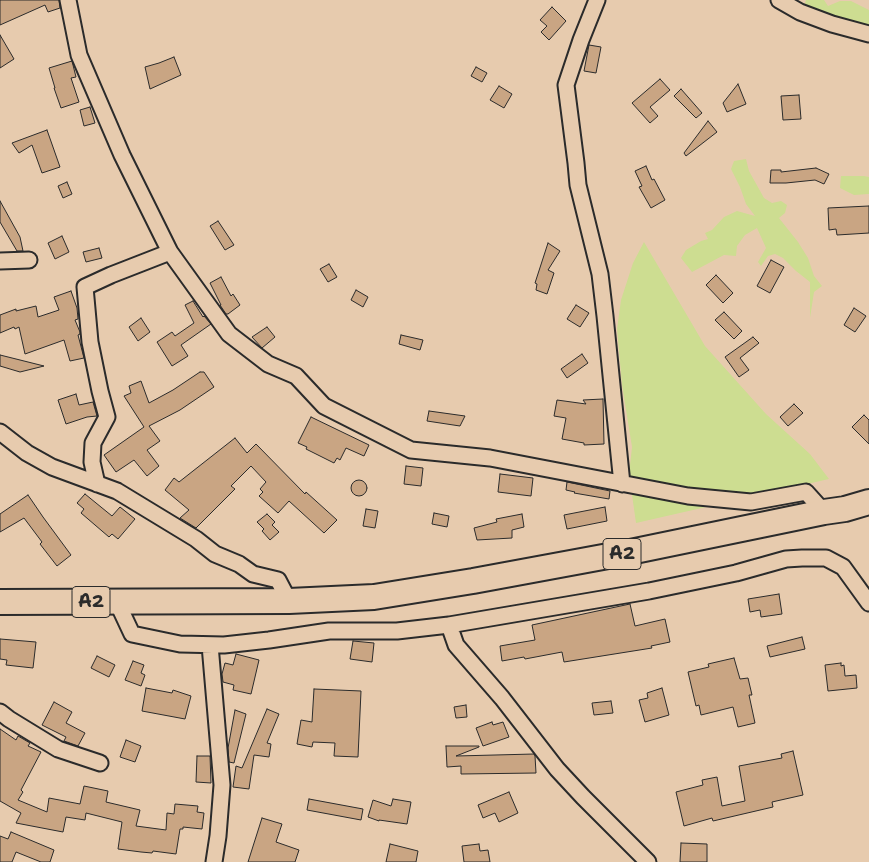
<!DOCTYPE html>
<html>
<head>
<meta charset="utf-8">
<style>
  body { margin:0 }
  canvas { display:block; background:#e7cbae }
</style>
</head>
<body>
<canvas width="869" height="862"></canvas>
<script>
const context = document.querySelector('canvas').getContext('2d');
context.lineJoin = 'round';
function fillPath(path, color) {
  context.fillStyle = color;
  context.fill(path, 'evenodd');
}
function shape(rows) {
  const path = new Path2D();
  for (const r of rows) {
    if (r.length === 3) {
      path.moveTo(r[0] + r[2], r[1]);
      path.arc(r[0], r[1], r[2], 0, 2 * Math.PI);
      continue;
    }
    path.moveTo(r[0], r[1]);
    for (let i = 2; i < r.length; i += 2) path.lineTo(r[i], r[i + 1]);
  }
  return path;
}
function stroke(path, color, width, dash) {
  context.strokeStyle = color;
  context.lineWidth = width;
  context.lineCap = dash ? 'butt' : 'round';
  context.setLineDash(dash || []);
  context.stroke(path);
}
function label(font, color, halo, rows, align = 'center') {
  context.font = font + ' "Shantell Sans",sans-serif';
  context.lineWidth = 4.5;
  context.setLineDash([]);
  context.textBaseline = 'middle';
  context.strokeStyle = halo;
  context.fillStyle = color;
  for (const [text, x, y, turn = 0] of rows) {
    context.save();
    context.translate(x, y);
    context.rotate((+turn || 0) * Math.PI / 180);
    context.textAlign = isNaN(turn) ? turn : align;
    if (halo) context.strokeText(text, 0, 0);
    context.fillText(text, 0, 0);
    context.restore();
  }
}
fillPath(shape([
  [806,0,824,0,828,6,840,1,851,1,869,10,869,33,811,15,805,3],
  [746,159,749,171,764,198,772,203,781,201,787,205,785,213,779,218,798,242,808,258,814,276,822,286,814,292,810,318,810,282,796,271,783,258,775,254,768,256,761,266,758,262,766,248,757,228,745,235,737,246,736,256,724,255,692,272,681,258,686,250,701,241,708,239,705,233,712,230,724,217,737,211,755,216,746,204,740,187,731,169,734,161],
  [841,176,864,176,869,177,869,194,854,195,840,188],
  [644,242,705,346,766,414,810,454,829,479,636,523,629,474,632,447,622,385,617,329,621,300,633,263]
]), '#cddd91');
const building = shape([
  [0,0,59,0,60,8,48,12,45,5,0,25,0,0],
  [552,7,566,21,549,40,541,32,547,26,540,20,552,7],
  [0,35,14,59,0,68,0,35],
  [589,45,601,47,596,73,584,71,589,45],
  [174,57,181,75,150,89,145,67,159,63,174,57],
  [72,61,76,77,71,78,79,102,61,108,54,88,55,88,49,68,72,61],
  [476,67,487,73,482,82,471,76,476,67],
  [660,79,670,90,650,107,658,116,650,123,632,103,660,79],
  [738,84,746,104,727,112,723,103,738,84],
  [499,86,512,94,504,108,490,100,499,86],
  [681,89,702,113,696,118,674,96,681,89],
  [799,95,801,119,783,120,781,96,799,95],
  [90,107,95,123,84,126,80,110,90,107],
  [708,121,717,132,686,156,684,153,708,121],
  [47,130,60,167,42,173,32,145,19,153,12,143,47,130],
  [646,166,652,180,654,179,665,200,651,208,639,187,642,186,635,171,646,166],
  [816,168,829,174,824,184,815,180,786,183,770,183,771,170,781,170,781,172,816,168],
  [67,182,72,194,63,198,58,186,67,182],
  [0,201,20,237,23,251,17,251,0,222,0,201],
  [869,206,869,233,837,235,836,229,829,230,828,208,869,206],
  [218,221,234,245,225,250,210,226,218,221],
  [62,236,69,252,55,259,48,243,62,236],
  [548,243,560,251,548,270,554,273,547,294,536,290,537,284,535,283,548,243],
  [99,248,102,258,86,262,83,252,99,248],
  [771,260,784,267,770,293,757,286,771,260],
  [329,264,337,277,328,282,320,269,329,264],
  [716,275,733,293,723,303,706,285,716,275],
  [221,277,231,296,233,294,240,305,228,314,226,314,220,305,221,305,210,283,221,277],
  [356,290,368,297,363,307,351,300,356,290],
  [71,291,77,308,78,319,75,320,80,332,80,334,78,335,84,358,70,361,64,340,25,354,19,327,15,329,14,327,0,333,0,315,16,309,16,311,36,306,38,317,59,310,54,297,71,291],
  [193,301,203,317,204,316,211,324,181,345,188,356,172,366,157,342,172,332,175,336,194,323,185,305,193,301],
  [576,305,589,313,580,327,567,319,576,305],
  [854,308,866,316,855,332,844,325,854,308],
  [724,312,742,331,734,339,715,320,724,312],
  [141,318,150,332,138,341,129,327,141,318],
  [267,327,275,337,262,348,252,337,267,327],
  [401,335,423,340,420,350,399,344,401,335],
  [753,337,759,343,740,358,749,370,739,377,725,357,753,337],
  [582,354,588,363,567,378,561,369,582,354],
  [0,355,44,366,20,372,0,366,0,355],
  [200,372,204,372,214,387,180,410,149,426,160,441,147,450,159,466,147,476,134,460,116,472,104,455,144,427,124,396,131,393,129,386,141,381,149,403,173,390,200,372],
  [76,394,79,405,93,402,97,416,87,417,66,424,58,400,76,394],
  [603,399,604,444,584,445,584,443,562,439,566,418,554,416,557,400,586,404,583,400,603,399],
  [794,404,803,413,788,426,780,417,794,404],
  [429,411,465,416,460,426,427,421,429,411],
  [864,415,869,420,869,444,852,427,864,415],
  [311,417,369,445,364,456,346,448,340,460,337,458,334,463,306,449,307,447,298,443,311,417],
  [235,438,247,453,256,444,305,494,306,492,337,520,324,533,289,501,278,513,259,496,263,492,260,489,266,482,251,466,231,486,235,489,196,528,180,518,189,510,165,490,174,478,179,482,235,438],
  [406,466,423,468,421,486,404,484,406,466],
  [500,474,533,478,531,496,498,492,500,474],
  [359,488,8],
  [567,482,610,491,609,499,574,493,575,492,566,490,567,482],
  [85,494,112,516,120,507,135,519,118,539,112,534,109,537,81,513,84,509,77,503,85,494],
  [28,495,43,517,71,555,57,566,40,544,42,542,24,518,0,532,0,514,28,495],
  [605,507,607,521,567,529,564,515,605,507],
  [366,509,378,511,375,528,363,526,366,509],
  [434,513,449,516,447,527,432,524,434,513],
  [267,514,275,522,272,525,279,532,270,540,262,531,264,529,257,522,267,514],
  [522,514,524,527,512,530,512,538,477,540,474,528,497,522,496,519,522,514],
  [779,594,782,614,761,617,760,610,750,612,748,599,779,594],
  [630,604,635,626,665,619,670,642,651,646,652,648,564,662,562,652,525,659,524,657,502,661,500,646,535,640,532,625,630,604],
  [802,637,805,649,770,657,767,646,802,637],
  [0,639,36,642,33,668,6,665,7,660,0,659,0,639],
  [353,641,374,643,372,662,350,659,353,641],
  [236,654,259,660,251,694,233,690,234,685,223,682,222,674,225,663,233,665,236,654],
  [97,656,115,665,109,677,91,668,97,656],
  [734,658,740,679,748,678,752,695,749,695,755,723,738,727,733,707,701,715,699,705,696,706,688,672,709,667,708,664,734,658],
  [133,661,144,665,141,673,145,675,141,686,125,680,133,661],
  [841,663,841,666,844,665,845,676,856,675,857,688,828,691,825,665,841,663],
  [146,688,172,693,173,690,191,696,185,719,142,711,146,688],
  [662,688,669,715,645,722,639,700,648,698,647,693,662,688],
  [314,689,361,691,358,757,334,756,335,743,313,742,312,747,297,744,301,720,312,722,314,689],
  [611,701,613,713,594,715,592,703,611,701],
  [54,702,72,712,66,723,85,733,78,746,64,741,66,737,42,725,54,702],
  [466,705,467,717,456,718,454,707,466,705],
  [267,709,279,714,267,743,271,744,269,757,254,755,249,789,233,787,236,766,242,768,267,709],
  [235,710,246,714,234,763,229,762,228,748,235,710],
  [492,722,493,725,503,722,509,737,483,746,476,728,492,722],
  [0,729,16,740,18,736,30,743,28,746,41,752,21,790,23,792,18,800,47,812,49,798,80,804,84,786,108,791,106,802,140,810,136,826,166,830,167,813,174,814,175,804,198,806,197,812,204,813,202,829,183,827,183,829,180,829,176,854,153,851,152,853,141,852,118,849,122,822,86,813,85,820,66,817,63,832,16,823,21,813,0,801,0,729],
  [126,740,141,746,135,762,120,757,126,740],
  [446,746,479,746,479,747,456,756,534,754,535,756,536,773,461,774,461,766,447,767,446,746],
  [793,751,803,795,772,802,773,807,713,821,712,818,684,826,676,792,703,785,702,780,717,777,722,806,745,801,739,766,782,758,781,754,793,751],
  [197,756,210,756,211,783,196,782,197,756],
  [509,792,518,813,499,822,495,813,483,818,478,805,509,792],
  [309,799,363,809,361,820,307,810,309,799],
  [393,799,411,802,407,824,379,820,379,821,368,817,373,800,391,806,393,799],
  [262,818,282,824,276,842,299,850,295,862,248,862,262,818],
  [11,832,54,850,50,862,41,862,16,852,12,862,0,862,0,836,8,839,11,832],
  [681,843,707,844,707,862,680,862,681,843],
  [390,844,418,851,416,862,386,862,390,844],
  [479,844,480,851,488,850,490,862,464,862,462,846,479,844]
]);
fillPath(building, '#c9a583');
stroke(building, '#2b2b2b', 1);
const minor = shape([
  [68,0,79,55,122,155,170,252,229,334,268,364,296,376,324,406,411,450,490,458,688,496,751,502,806,492,824,512],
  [597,0,581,40,566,85,576,163,578,185,600,274,605,316,622,484],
  [779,0,800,12,832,24,869,34],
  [0,261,29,260],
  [0,432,27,453,52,467,117,491,196,539,215,554,239,564,253,574,278,580,289,601],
  [97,484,92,462,93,443,107,417,100,391,90,342,85,287,111,275,170,252],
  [117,602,132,634,180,644,224,645,269,640,329,631,397,631,449,625,456,645,502,698,557,769,583,797,648,862],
  [449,625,649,591,736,573,786,559,802,558,826,558,843,567,869,603],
  [210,645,222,785,218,836,214,862],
  [0,712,9,719,58,749,100,763]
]);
const primary = shape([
  [0,602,289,601,374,597,473,581,630,552,824,512,845,509,869,502]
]);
stroke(minor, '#2b2b2b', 19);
stroke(primary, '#2b2b2b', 28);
stroke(minor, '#e7cbae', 15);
stroke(primary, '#e7cbae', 24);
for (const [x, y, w] of [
  [622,554,38],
  [91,602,38]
]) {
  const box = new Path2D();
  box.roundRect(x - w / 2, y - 15.5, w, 31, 4);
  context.fillStyle = '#e7cbae';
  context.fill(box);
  stroke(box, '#2b2b2b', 1);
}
label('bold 18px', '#2b2b2b', null, [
  ["A2",622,554],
  ["A2",91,602]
]);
</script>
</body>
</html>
